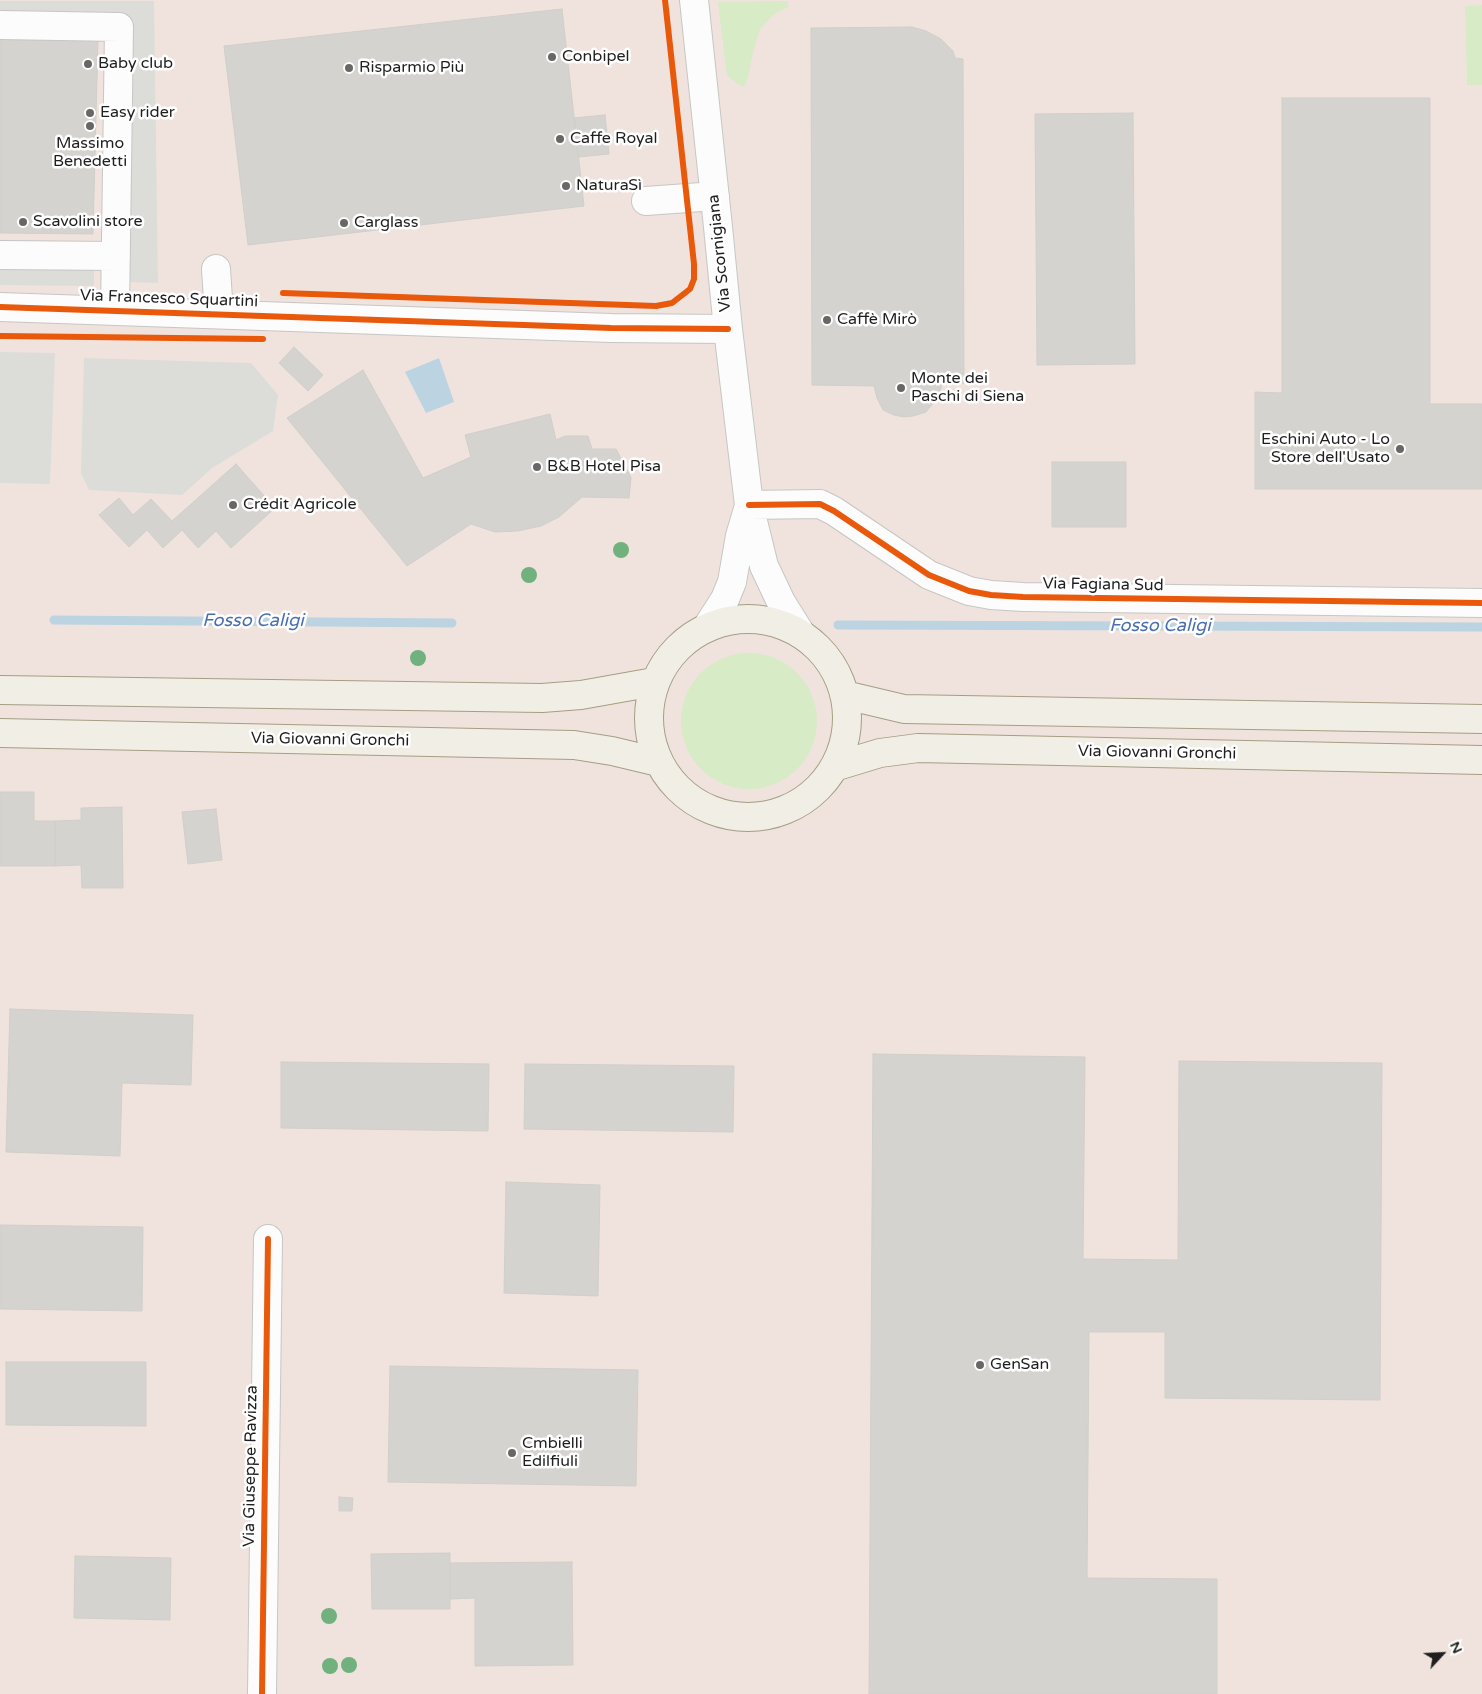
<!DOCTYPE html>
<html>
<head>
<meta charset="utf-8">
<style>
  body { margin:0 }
  #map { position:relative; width:1482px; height:1694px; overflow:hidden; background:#eeede8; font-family:"Varela Round",sans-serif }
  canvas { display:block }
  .north { position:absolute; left:1417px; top:1629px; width:50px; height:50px; -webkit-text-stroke:4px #fff; paint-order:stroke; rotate:65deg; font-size:14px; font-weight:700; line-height:20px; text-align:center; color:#1f1f1f }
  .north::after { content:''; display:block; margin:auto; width:18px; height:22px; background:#1f1f1f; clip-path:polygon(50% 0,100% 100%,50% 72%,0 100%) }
</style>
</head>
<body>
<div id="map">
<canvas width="1482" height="1694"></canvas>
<div class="north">N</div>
</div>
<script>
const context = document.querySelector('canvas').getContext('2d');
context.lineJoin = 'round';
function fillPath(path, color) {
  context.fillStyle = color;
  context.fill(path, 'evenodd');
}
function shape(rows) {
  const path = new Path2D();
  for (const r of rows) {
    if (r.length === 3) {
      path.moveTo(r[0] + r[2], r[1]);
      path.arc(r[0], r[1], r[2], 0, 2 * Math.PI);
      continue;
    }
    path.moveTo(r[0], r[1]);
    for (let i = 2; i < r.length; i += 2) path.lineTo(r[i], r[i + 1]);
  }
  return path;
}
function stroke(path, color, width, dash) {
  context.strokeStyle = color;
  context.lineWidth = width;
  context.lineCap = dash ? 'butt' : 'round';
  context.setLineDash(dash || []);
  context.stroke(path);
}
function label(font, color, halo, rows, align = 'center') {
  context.font = font + ' "Varela Round",sans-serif';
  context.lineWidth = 5;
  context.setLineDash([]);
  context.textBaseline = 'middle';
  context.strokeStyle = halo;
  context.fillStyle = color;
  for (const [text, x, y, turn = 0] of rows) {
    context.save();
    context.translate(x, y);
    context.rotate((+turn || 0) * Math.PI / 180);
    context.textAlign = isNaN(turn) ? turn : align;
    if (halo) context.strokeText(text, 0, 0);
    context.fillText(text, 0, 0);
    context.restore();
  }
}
fillPath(shape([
  [0,0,1482,0,1482,5,1465,6,1467,85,1482,85,1482,1694,0,1694]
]), '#f0e3de');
fillPath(shape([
  [788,1,788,7,773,15,760,29,754,48,747,81,744,87,736,83,727,75,718,2],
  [1482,5,1482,85,1467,85,1465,6],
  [749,721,68]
]), '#d6ebc6');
fillPath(shape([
  [0,1,154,1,158,283,130,282,128,20,0,17],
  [0,263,94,265,94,286,0,285],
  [0,352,55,353,50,484,0,483],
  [84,358,251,363,278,395,273,431,212,468,182,495,89,490,81,473]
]), '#dcdcd9');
fillPath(shape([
  [439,358,454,402,426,413,405,372]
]), '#bcd4e1');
stroke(shape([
  [54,620,452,623],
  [838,625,1482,627]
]), '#bcd4e1', 9);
const building = shape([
  [562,9,584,206,248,245,224,46,562,9],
  [912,27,926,31,941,39,953,51,955,58,963,59,964,383,942,384,939,396,926,412,913,416,904,417,894,415,883,410,877,398,874,386,812,385,811,28,912,27],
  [0,39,98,39,93,234,0,233,0,39],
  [1282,98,1430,98,1430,404,1482,404,1482,489,1255,489,1255,392,1282,393,1282,98],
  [1133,113,1135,364,1037,365,1035,114,1133,113],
  [605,115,609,154,578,157,574,118,605,115],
  [294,347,323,375,308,391,279,363,294,347],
  [363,370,423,478,471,457,465,435,550,414,556,440,565,436,588,436,592,449,616,449,631,477,629,498,582,497,559,517,541,526,518,531,495,532,471,524,407,566,287,418,363,370],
  [1052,462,1126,462,1126,527,1052,527,1052,462],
  [236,464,275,508,231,548,216,531,198,548,182,530,163,548,147,530,129,547,99,515,119,498,133,515,151,499,172,521,236,464],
  [0,792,34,792,34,821,55,821,55,866,0,866,0,792],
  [122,807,123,888,82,888,81,865,55,866,55,821,81,820,81,808,122,807],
  [216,809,222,860,188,864,182,812,216,809],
  [10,1009,193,1015,191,1085,122,1083,120,1156,6,1152,10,1009],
  [873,1054,1085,1057,1083,1259,1178,1260,1179,1061,1382,1063,1380,1400,1165,1398,1165,1332,1089,1332,1087,1578,1217,1579,1217,1694,869,1694,873,1054],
  [281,1062,489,1064,488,1131,281,1128,281,1062],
  [525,1064,734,1066,733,1132,524,1129,525,1064],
  [506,1182,600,1185,598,1296,504,1293,506,1182],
  [0,1225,143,1227,142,1311,0,1309,0,1225],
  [6,1362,146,1362,146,1426,6,1425,6,1362],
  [390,1366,638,1370,636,1486,388,1482,390,1366],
  [339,1497,353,1498,352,1511,339,1511,339,1497],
  [450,1553,450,1609,372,1609,371,1554,450,1553],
  [75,1556,171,1558,170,1620,74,1618,75,1556],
  [572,1562,573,1665,475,1666,475,1598,450,1599,450,1563,572,1562]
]);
fillPath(building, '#d5d3cf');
stroke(building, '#d1cfc9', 1);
const minor = shape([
  [694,0,718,227,728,329,749,505,764,566,781,602,801,634],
  [0,25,119,27,115,310],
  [646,201,715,196],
  [0,255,116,256],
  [216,269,219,314],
  [0,307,611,328,728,329],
  [749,505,820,504,834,511,929,575,969,591,991,595,1023,597,1482,603],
  [707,627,725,599,732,582,740,536,748,509],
  [262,1694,268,1239]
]);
const major = shape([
  [748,718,99],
  [0,690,542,698,581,695,654,682],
  [845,695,904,709,1482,719],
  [0,733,574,745,612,751,658,762],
  [834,767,880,753,918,748,1482,760]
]);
stroke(minor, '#c6c6c4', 30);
stroke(major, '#a59e84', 30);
stroke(minor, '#fcfcfc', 28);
stroke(major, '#f1eee5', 28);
stroke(shape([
  [283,293,656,306,672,303,690,289,694,279,694,264,665,0],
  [0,307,611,328,728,329],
  [0,336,263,339],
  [749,505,820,504,834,511,929,575,969,591,991,595,1023,597,1482,603],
  [262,1694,268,1239]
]), '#e8590c', 6);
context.fillStyle = '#71b17d';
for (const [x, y] of [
  [621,550],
  [529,575],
  [418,658],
  [329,1616],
  [349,1665],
  [330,1666]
]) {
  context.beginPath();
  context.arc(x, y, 8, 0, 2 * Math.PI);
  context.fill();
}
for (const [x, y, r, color] of [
  [552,57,5,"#676765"],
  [88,64,5,"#676765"],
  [349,68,5,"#676765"],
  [90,113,5,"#676765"],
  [90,126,5,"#676765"],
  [560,139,5,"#676765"],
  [566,186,5,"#676765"],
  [23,222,5,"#676765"],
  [344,223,5,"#676765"],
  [827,320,5,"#676765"],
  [901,388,5,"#676765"],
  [1400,449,5,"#676765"],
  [537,467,5,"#676765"],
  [233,505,5,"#676765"],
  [980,1365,5,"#676765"],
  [512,1453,5,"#676765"]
]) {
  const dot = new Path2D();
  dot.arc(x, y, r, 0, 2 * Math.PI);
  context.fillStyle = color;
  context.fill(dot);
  stroke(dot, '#fff', 2);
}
label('16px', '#1f1f1f', '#fff', [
  ["Conbipel",562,57],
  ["Baby club",98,64],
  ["Risparmio Più",359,68],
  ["Easy rider",100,113],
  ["Caffe Royal",570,139],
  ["Massimo",90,144,"center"],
  ["Benedetti",90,162,"center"],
  ["NaturaSì",576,186],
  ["Scavolini store",33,222],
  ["Carglass",354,223],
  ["Caffè Mirò",837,320],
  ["Monte dei",911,379],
  ["Paschi di Siena",911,397],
  ["Eschini Auto - Lo",1390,440,"right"],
  ["Store dell'Usato",1390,458,"right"],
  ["B&B Hotel Pisa",547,467],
  ["Crédit Agricole",243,505],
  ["GenSan",990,1365],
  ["Cmbielli",522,1444],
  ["Edilfiuli",522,1462]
], 'left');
label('16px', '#1f1f1f', '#fff', [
  ["Via Scornigiana",720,253,-96],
  ["Via Francesco Squartini",169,299,2],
  ["Via Fagiana Sud",1103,585,1],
  ["Via Giovanni Gronchi",330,740,1],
  ["Via Giovanni Gronchi",1157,753,1],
  ["Via Giuseppe Ravizza",251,1466,-89]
]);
label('italic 18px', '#4a6fb1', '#fff', [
  ["Fosso Caligi",253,621],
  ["Fosso Caligi",1160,626]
]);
</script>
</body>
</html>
